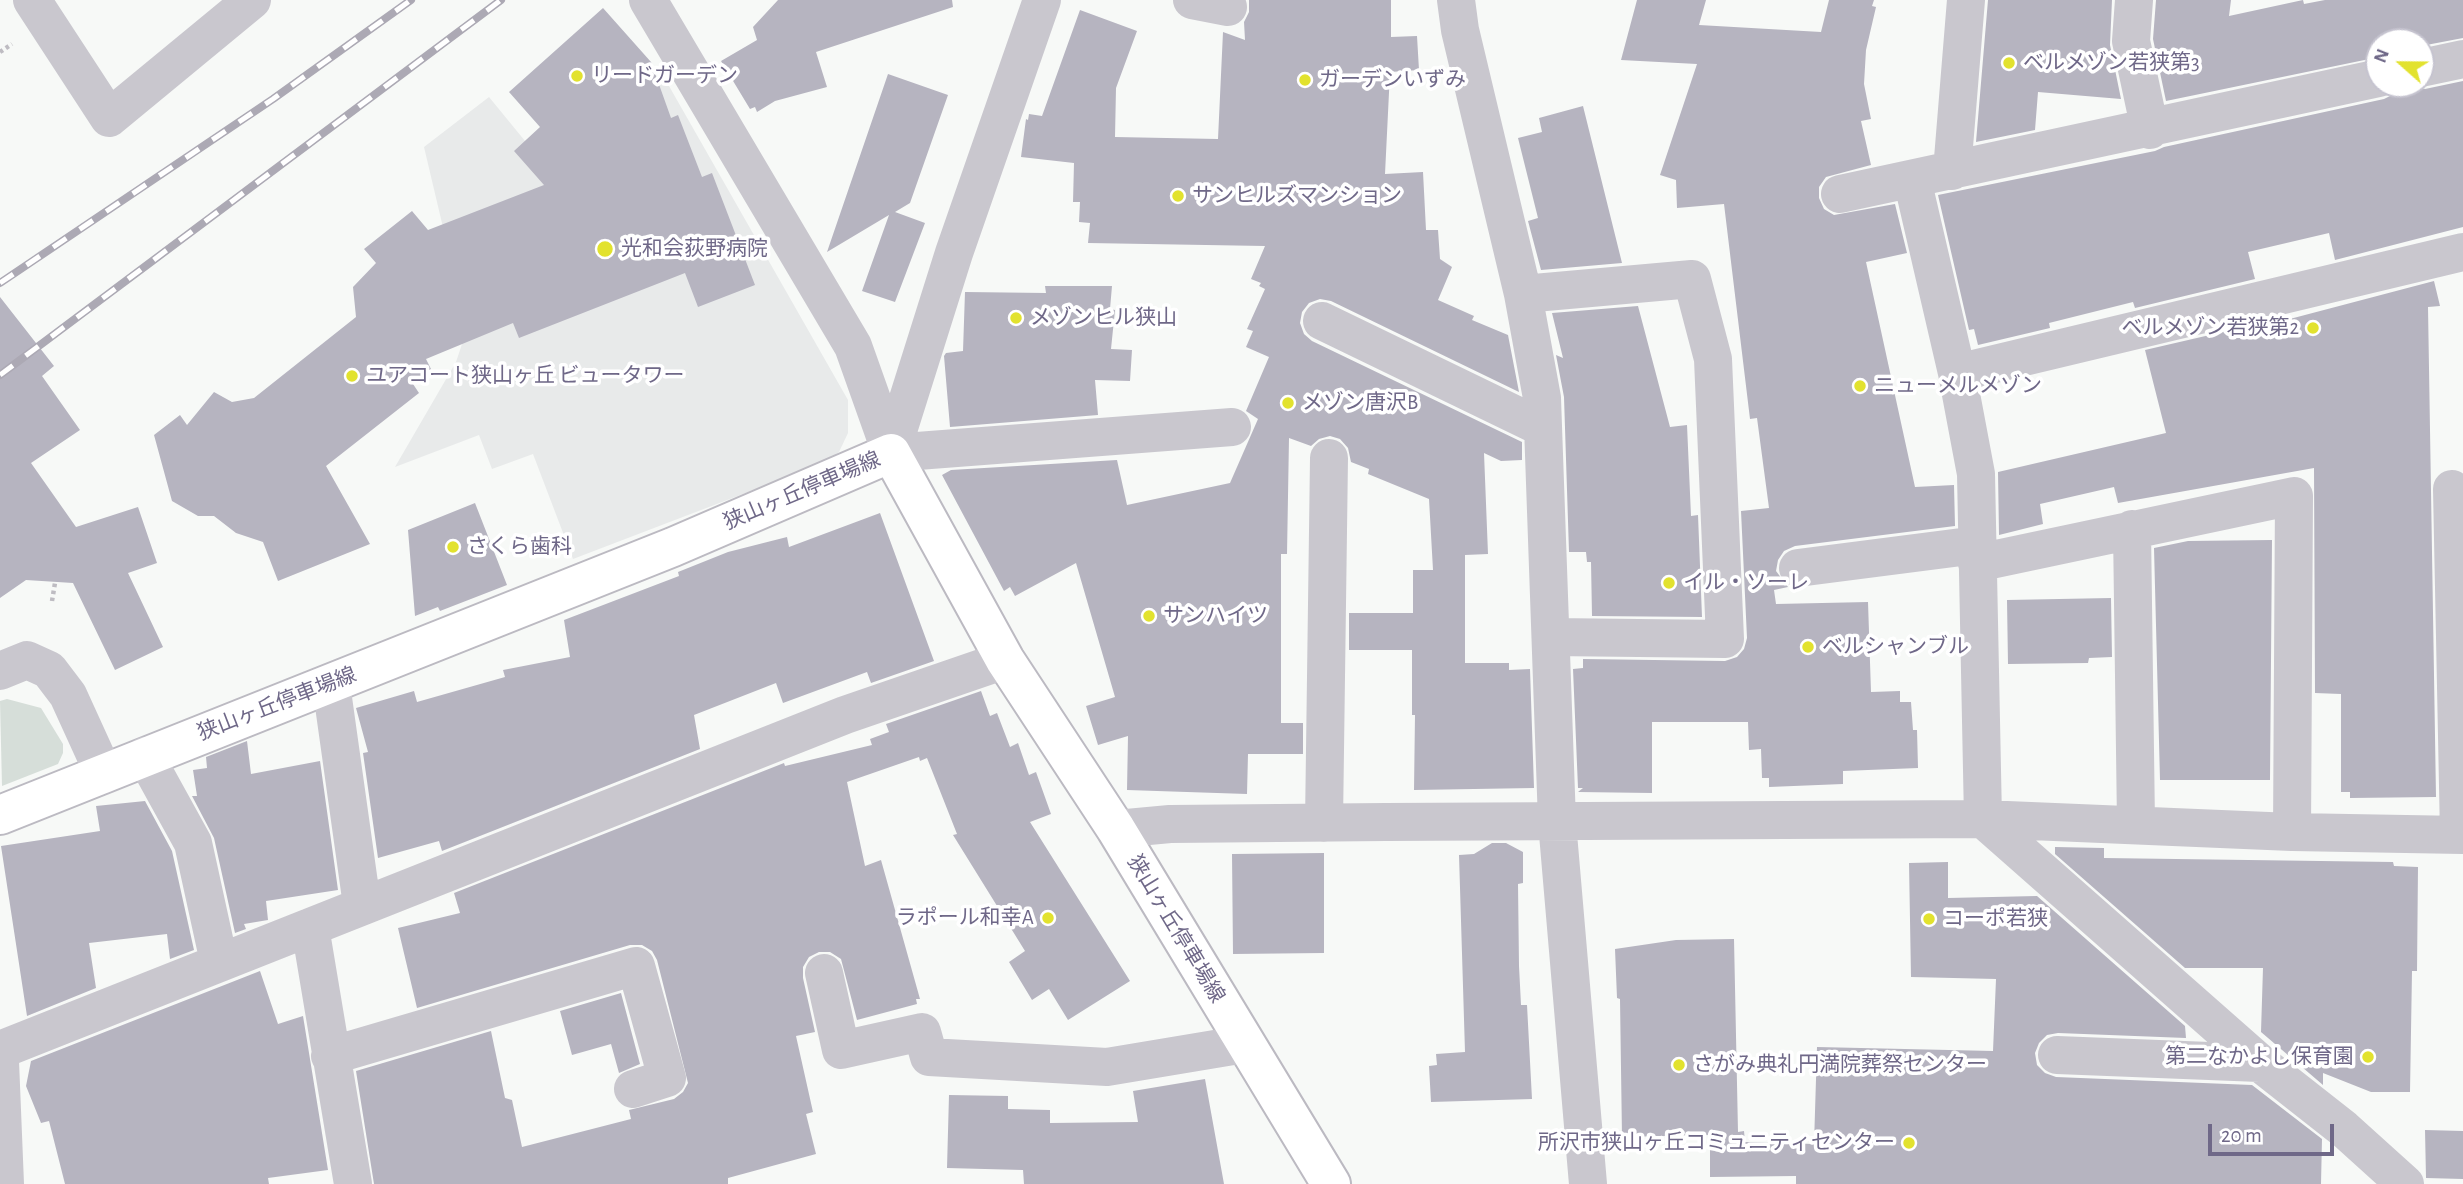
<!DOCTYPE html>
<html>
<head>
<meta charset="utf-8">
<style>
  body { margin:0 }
  #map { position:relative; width:2463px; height:1184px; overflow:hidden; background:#f7f9f7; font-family:"Alegreya Sans",sans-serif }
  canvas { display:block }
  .north { position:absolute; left:2365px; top:28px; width:70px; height:70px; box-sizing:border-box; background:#fff; border:2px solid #c5c3cf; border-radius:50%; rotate:291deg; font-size:19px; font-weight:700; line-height:28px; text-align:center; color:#6f6888 }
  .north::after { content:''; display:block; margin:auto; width:24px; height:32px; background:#e2e22e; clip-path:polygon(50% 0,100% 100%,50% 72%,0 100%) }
  .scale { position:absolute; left:2208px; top:1124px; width:126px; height:32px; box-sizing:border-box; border:4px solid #6f6888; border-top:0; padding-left:9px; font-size:21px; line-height:24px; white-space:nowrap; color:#6f6888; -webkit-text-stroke:5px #fff; paint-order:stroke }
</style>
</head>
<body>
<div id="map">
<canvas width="2463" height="1184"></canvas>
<div class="north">N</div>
<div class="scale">20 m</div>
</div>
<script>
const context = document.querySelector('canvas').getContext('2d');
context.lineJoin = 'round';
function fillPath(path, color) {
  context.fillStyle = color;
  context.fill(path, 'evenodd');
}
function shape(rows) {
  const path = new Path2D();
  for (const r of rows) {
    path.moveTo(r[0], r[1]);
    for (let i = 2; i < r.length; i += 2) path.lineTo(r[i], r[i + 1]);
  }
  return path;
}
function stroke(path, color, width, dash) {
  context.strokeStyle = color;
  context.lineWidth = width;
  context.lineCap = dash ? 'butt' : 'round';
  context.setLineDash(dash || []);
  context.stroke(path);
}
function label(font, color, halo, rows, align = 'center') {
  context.font = font + ' "Alegreya Sans","Noto Sans JP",sans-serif';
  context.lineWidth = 7;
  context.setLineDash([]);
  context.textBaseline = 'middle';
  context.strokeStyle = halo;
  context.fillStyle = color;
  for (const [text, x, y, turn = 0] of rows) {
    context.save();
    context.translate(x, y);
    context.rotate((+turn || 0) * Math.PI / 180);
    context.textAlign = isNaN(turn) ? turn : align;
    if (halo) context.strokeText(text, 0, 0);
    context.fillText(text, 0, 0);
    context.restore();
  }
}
fillPath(shape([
  [661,72,848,400,848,433,839,452,824,463,573,559,533,454,492,469,479,435,395,467,456,362,467,329,424,147,489,97,548,169]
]), '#e8eaea');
fillPath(shape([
  [7,699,41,708,63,744,63,753,58,764,2,786,0,701]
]), '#d6ded9');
fillPath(shape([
  [778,0,952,0,953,7,816,52,827,87,775,101,757,112,755,107,750,109,721,61,757,40,753,27],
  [1249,0,1391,0,1391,37,1417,36,1419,70,1390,72,1385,174,1423,172,1426,230,1438,230,1440,259,1452,267,1438,300,1474,316,1472,320,1508,335,1519,392,1331,301,1320,299,1309,303,1302,312,1300,323,1304,334,1312,341,1522,442,1522,460,1501,461,1484,453,1488,554,1465,555,1465,663,1509,663,1509,670,1530,669,1534,788,1414,790,1415,715,1412,715,1412,650,1349,650,1349,613,1413,613,1413,570,1433,570,1429,499,1368,474,1369,469,1351,462,1348,448,1340,439,1330,436,1319,439,1311,446,1289,438,1287,554,1281,554,1281,723,1303,723,1303,754,1248,754,1247,794,1127,790,1128,736,1098,745,1086,706,1115,697,1076,563,1015,596,1010,587,1004,591,942,475,951,470,1117,460,1127,505,1230,483,1258,419,1246,411,1269,357,1246,347,1253,331,1247,329,1265,289,1259,286,1261,283,1251,279,1265,246,1088,243,1090,223,1079,222,1080,202,1073,202,1074,163,1021,157,1026,119,1028,120,1029,114,1042,116,1080,10,1137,31,1116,88,1115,137,1218,139,1223,32,1245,40,1244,22,1249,12],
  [1637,0,1706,0,1699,25,1821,32,1829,0,1874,0,1872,6,1876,7,1866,50,1864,84,1871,119,1861,121,1871,165,1826,177,1819,187,1819,198,1824,209,1834,215,1895,204,1907,253,1866,262,1915,487,1954,485,1955,526,1795,546,1784,551,1778,560,1776,571,1788,587,1774,590,1776,604,1868,602,1871,692,1900,691,1900,702,1911,702,1913,730,1917,730,1918,768,1843,771,1843,784,1769,787,1769,778,1762,778,1761,749,1749,750,1748,722,1652,722,1652,793,1578,792,1583,788,1578,788,1573,669,1583,668,1583,659,1725,661,1737,657,1744,649,1747,638,1741,511,1769,508,1757,418,1750,419,1724,204,1677,208,1676,180,1660,175,1697,64,1621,60],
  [1988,0,2112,0,2110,45,2121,99,2038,92,2035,130,1976,142],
  [2156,0,2231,0,2229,16,2303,0,2304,4,2325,0,2463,0,2463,38,2421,46,2421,42,2379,42,2379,57,2166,101,2153,39],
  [603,8,651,62,671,118,678,115,702,177,712,173,755,285,698,307,685,273,519,338,513,323,426,359,431,369,413,384,419,393,326,466,370,544,278,581,263,542,236,533,214,516,198,516,172,501,154,435,180,415,187,425,214,392,232,402,254,398,356,317,353,287,376,263,364,249,412,211,428,230,544,185,514,151,540,127,509,92],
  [888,74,948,95,910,203,895,212,925,223,895,302,862,291,889,215,827,252],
  [2463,81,2463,227,2335,260,2329,233,2248,252,2255,279,2135,308,2133,302,2049,323,2050,328,1978,345,1974,329,1969,330,1938,195,2155,151,2164,147,2384,99,2394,94,2400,84,2425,89],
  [1583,106,1622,263,1541,270,1528,221,1538,218,1518,138,1542,132,1539,118],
  [2434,281,2440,306,2428,307,2436,797,2350,798,2350,792,2341,792,2341,694,2315,693,2314,468,2118,503,2114,487,2040,504,2043,524,1999,535,1998,472,2166,433,2145,350,2266,322,2267,325],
  [1045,286,1112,286,1110,309,1115,310,1111,349,1132,350,1130,381,1095,380,1098,415,950,427,944,356,946,353,963,351,965,292,1046,293],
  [0,297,54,366,42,376,80,430,31,463,76,527,138,507,157,563,128,573,163,647,115,670,73,583,26,580,0,598],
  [1638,306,1670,427,1687,425,1691,516,1698,515,1702,617,1592,616,1591,562,1587,562,1586,552,1569,552,1564,397,1556,355,1563,358,1552,313],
  [475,503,507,585,440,611,438,607,415,616,408,530],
  [880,513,934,661,871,683,867,672,783,703,776,683,694,715,700,749,442,851,439,841,378,858,363,753,368,752,356,708,414,691,417,702,505,677,503,670,570,657,564,620,679,576,678,572,728,552,787,537,789,547],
  [2272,540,2270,780,2160,780,2154,548,2188,541],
  [2111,598,2112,657,2089,658,2088,663,2008,664,2007,600],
  [981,691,990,716,997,713,1010,747,1018,743,1029,775,1036,772,1051,814,1030,822,1130,981,1068,1020,1049,989,1032,1000,1009,962,1025,951,953,835,957,834,927,758,920,761,919,757,847,782,865,866,881,860,920,999,916,999,917,1004,857,1020,841,959,830,952,819,952,809,957,803,967,803,978,815,1032,796,1036,813,1112,806,1114,816,1154,728,1178,728,1184,374,1184,356,1071,491,1031,505,1098,512,1100,522,1147,631,1119,629,1110,674,1099,683,1092,688,1083,657,960,652,951,642,945,630,945,417,1008,398,928,460,913,454,893,784,763,785,766,872,745,870,739,889,732,886,724],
  [247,741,251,774,320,761,338,890,266,901,268,920,244,924,246,929,235,933,214,838,192,796,197,796,193,770,207,768,206,757],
  [145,801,172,851,194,950,170,959,167,934,89,943,96,988,27,1016,1,846,100,831,96,806],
  [1492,843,1506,843,1523,852,1523,883,1518,884,1519,966,1521,1005,1527,1005,1532,1099,1431,1102,1429,1066,1437,1065,1436,1054,1465,1052,1459,855,1474,854],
  [2055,847,2104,848,2104,858,2393,862,2394,866,2418,867,2417,971,2412,971,2410,1092,2371,1092,2323,1073,2323,1085,2261,1032,2263,968,2185,968,2055,854],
  [1324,853,1324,953,1233,954,1232,854],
  [1948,862,1948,898,2037,896,2185,1026,2186,1038,2058,1033,2047,1035,2039,1043,2035,1053,2037,1065,2045,1073,2056,1077,2252,1085,2322,1139,2321,1184,1796,1184,1796,1176,1710,1177,1710,1135,1622,1137,1620,999,1617,998,1615,949,1676,940,1734,939,1738,1132,1744,1131,1745,1142,1814,1144,1817,1047,1993,1051,1996,979,1911,977,1909,863],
  [260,971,278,1024,303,1016,328,1170,268,1178,269,1184,65,1184,49,1121,41,1123,26,1086,31,1061],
  [621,993,640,1064,619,1073,611,1044,572,1055,560,1011],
  [1205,1079,1224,1184,1024,1184,1023,1170,947,1168,949,1095,1008,1096,1008,1109,1050,1110,1050,1123,1138,1122,1133,1091],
  [2425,1130,2463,1131,2463,1179,2426,1178]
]), '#b6b4c0');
const major = shape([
  [0,815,673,547,891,453,1005,660,1116,829,1331,1184]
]);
stroke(major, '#bcbac2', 42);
stroke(shape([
  [0,52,12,44],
  [52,601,55,583]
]), '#bebcc2', 4.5, [3.5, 3.5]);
stroke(shape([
  [32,0,109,118,252,0],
  [648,0,853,346,891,453],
  [1192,0,1228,7],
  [1456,0,1460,30,1523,294,1542,398,1557,822,1588,1184],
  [2134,0,2131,41,2150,130],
  [2421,68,2463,59],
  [1952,171,1966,0],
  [1912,179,1957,373,1976,474,1983,819,2260,1063,2344,1129,2405,1184],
  [1840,194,2379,78],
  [1523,294,1692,279,1713,359,1725,639,1552,637],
  [1322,321,1543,428],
  [1957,373,2463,252],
  [891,453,954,253,1042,0],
  [891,453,1232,427],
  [2452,489,2459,835],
  [2132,529,2136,824],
  [1977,563,2294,496,2292,832],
  [1798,568,1977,545],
  [0,671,27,660,49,670,68,695,104,774],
  [331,684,362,905],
  [145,756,193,843,219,962],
  [1324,823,1329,458],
  [1116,829,1170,824,1386,822,1983,819,2292,832,2463,835],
  [310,927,353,1184],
  [824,973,841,1050,922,1032,929,1057,1107,1067,1245,1044],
  [0,1050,845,715,1005,660],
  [2057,1055,2260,1063],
  [330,1056,636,966,667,1078,633,1089],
  [0,1061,5,1184]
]), '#c9c7ce', 38);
stroke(major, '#fff', 38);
const rail = shape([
  [0,283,273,99,411,0],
  [0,375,501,0]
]);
stroke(rail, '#aca9b4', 8);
stroke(rail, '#fff', 5, [16]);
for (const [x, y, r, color] of [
  [2009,63,7,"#e2e22e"],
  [577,76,7,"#e2e22e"],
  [1305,80,7,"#e2e22e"],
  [1178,196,7,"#e2e22e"],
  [605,249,9,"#e2e22e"],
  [1016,318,7,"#e2e22e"],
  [2313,328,7,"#e2e22e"],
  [352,376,7,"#e2e22e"],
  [1860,386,7,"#e2e22e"],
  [1288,403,7,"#e2e22e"],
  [453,547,7,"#e2e22e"],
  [1669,583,7,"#e2e22e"],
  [1149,616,7,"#e2e22e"],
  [1808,647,7,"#e2e22e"],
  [1048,918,7,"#e2e22e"],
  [1929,919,7,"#e2e22e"],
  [2368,1057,7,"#e2e22e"],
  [1679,1065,7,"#e2e22e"],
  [1909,1143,7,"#e2e22e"]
]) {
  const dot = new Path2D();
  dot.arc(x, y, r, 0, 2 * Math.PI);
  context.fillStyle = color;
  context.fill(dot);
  stroke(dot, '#fff', 2.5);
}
label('21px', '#6f6888', '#fff', [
  ["ベルメゾン若狭第3",2023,63],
  ["リードガーデン",591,76],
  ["ガーデンいずみ",1319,80],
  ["サンヒルズマンション",1192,196],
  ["光和会荻野病院",621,249],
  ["メゾンヒル狭山",1030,318],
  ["ベルメゾン若狭第2",2299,328,"right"],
  ["ユアコート狭山ヶ丘 ビュータワー",366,376],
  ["ニューメルメゾン",1874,386],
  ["メゾン唐沢B",1302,403],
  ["さくら歯科",467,547],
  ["イル・ソーレ",1683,583],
  ["サンハイツ",1163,616],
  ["ベルシャンブル",1822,647],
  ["ラポール和幸A",1034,918,"right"],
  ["コーポ若狭",1943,919],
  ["第二なかよし保育園",2354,1057,"right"],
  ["さがみ典礼円満院葬祭センター",1693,1065],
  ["所沢市狭山ヶ丘コミュニティセンター",1895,1143,"right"]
], 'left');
label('21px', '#6f6888', '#fff', [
  ["狭山ヶ丘停車場線",802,491,-23],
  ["狭山ヶ丘停車場線",277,704,-21],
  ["狭山ヶ丘停車場線",1176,929,59]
]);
</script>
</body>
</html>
